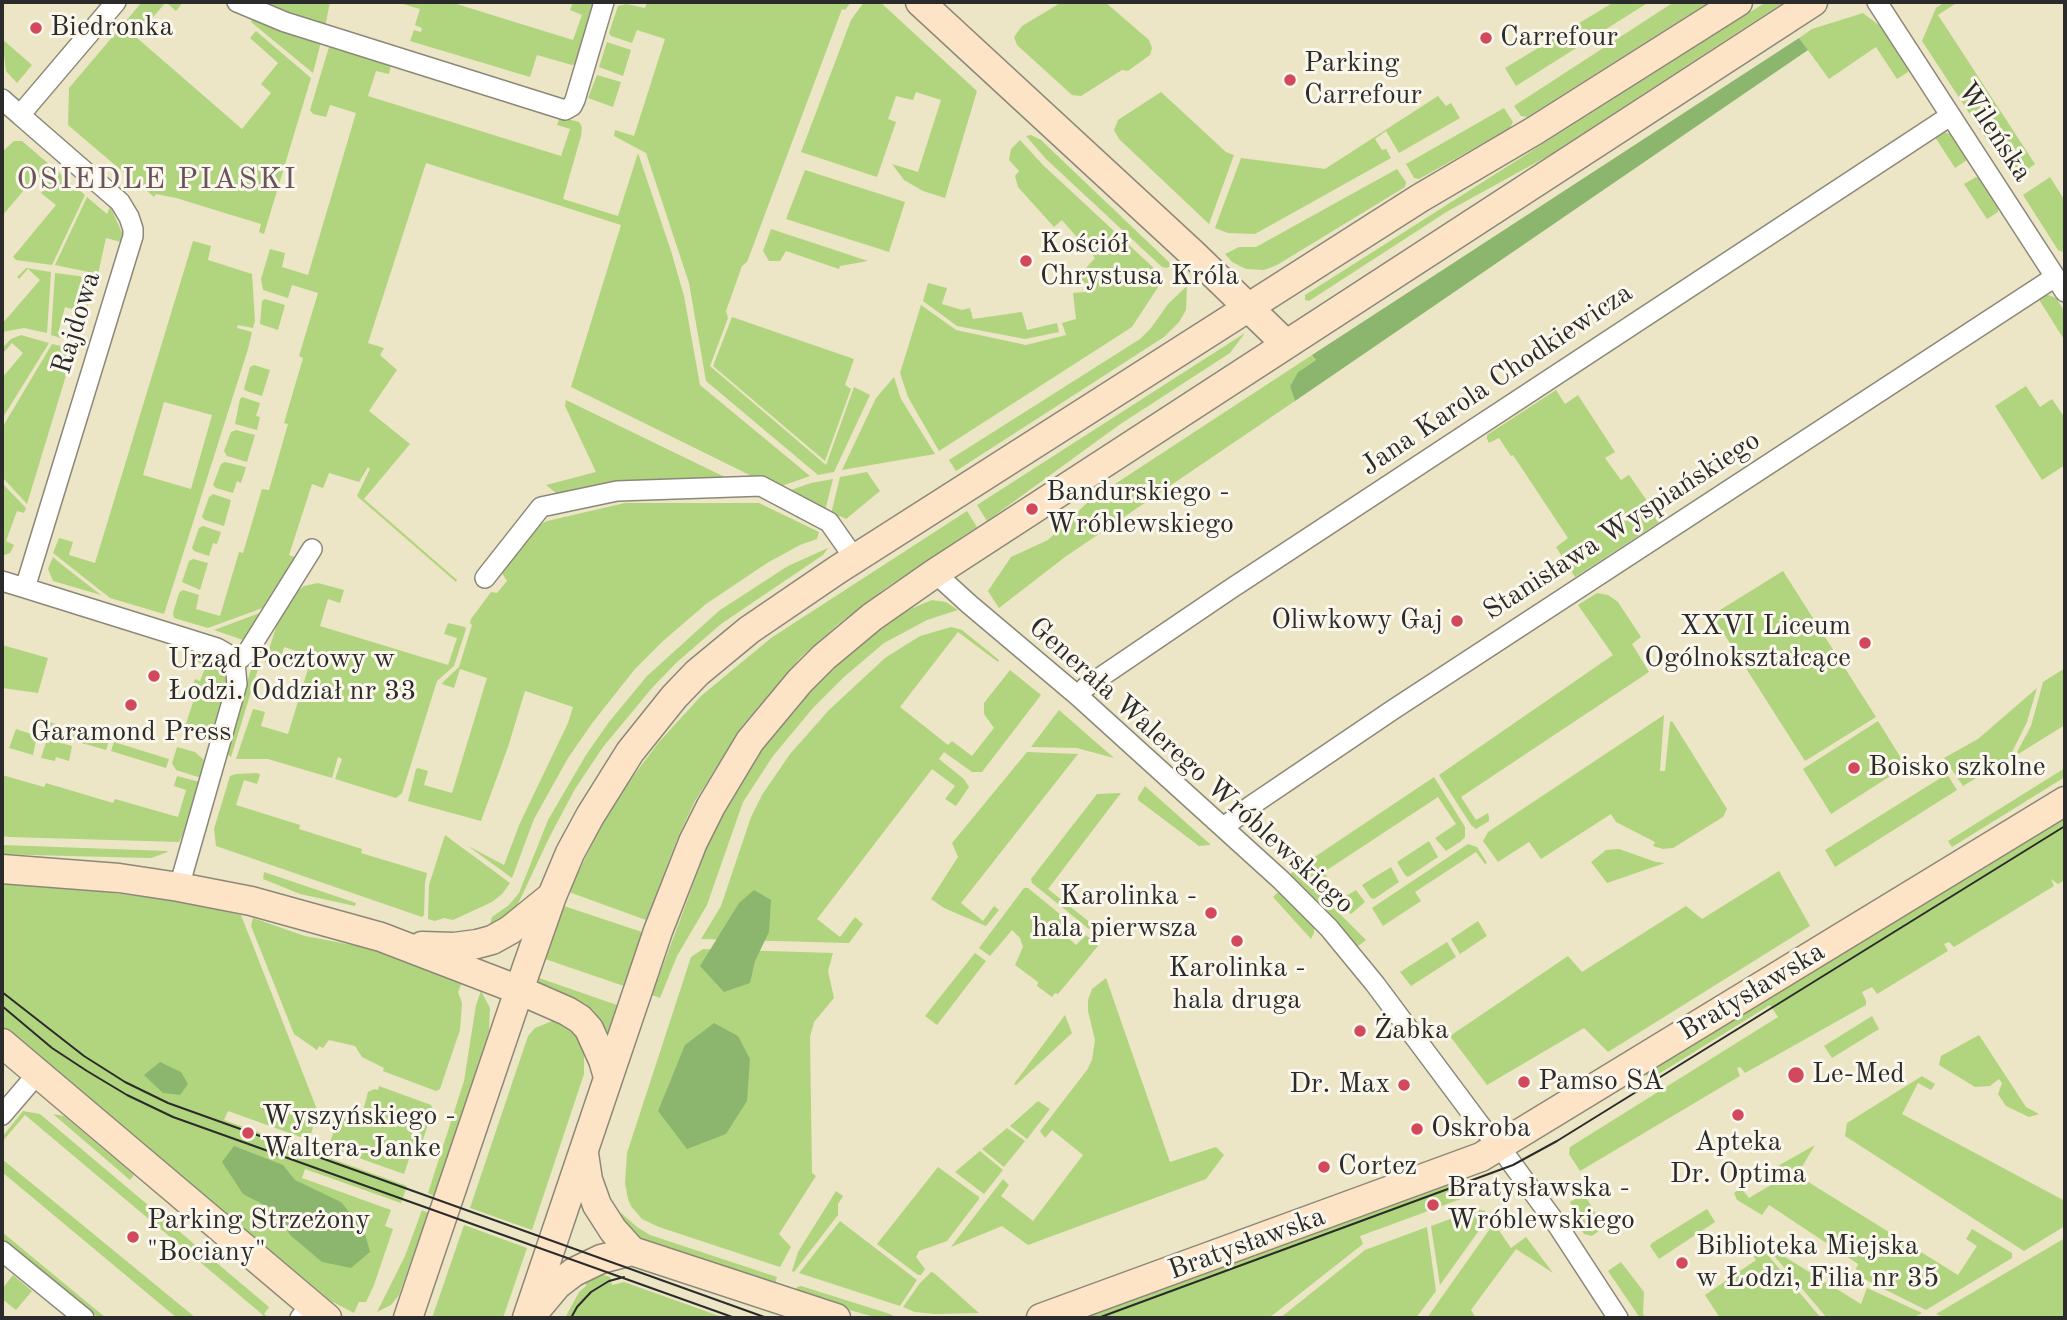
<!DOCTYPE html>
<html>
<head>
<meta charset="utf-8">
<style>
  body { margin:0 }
  #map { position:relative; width:2067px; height:1320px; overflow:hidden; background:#ece5c6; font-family:"Old Standard TT",serif }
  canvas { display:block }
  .frame { position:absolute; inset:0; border:4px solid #2b2b2b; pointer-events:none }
</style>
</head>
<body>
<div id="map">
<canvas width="2067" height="1320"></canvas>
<div class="frame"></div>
</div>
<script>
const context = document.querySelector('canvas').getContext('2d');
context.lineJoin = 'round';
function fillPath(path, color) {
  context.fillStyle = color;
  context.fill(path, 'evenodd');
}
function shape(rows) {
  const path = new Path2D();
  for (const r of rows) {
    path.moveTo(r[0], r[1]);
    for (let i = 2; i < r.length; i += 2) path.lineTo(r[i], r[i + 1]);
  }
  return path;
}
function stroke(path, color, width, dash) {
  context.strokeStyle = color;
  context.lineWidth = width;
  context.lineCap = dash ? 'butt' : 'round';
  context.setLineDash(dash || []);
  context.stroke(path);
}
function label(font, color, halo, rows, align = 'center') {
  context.font = font + ' "Old Standard TT",serif';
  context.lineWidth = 6;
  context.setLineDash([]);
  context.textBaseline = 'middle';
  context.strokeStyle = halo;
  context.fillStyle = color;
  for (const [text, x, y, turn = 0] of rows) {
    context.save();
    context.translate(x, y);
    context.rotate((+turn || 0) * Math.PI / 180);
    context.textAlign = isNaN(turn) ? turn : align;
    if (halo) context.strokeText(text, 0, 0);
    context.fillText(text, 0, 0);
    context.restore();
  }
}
fillPath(shape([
  [142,2,183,2,176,11,166,2,136,37,242,129,271,93,261,84,278,63,250,38,256,31,311,78,264,234,259,232,261,224,176,198,156,194,154,197,139,184,131,191,129,177,68,125,69,88],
  [248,2,330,2,325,27],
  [396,2,450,2,573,40,582,15,570,10,573,2,594,2,579,63,572,65,537,55,530,77,410,41,414,30,421,32,422,28,415,25,420,9],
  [647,2,851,2,845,10,842,9,747,262,742,266,726,311,728,318,710,366,826,465,854,387,870,395,834,472,818,475,706,381,689,283,646,153,614,136,615,130,634,136,665,39,637,30,632,43,611,36,609,33,618,6,626,4,645,8],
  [864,2,880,2,977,91,945,198,923,191,904,180,892,164,918,172,941,100,916,92,913,100,896,96,888,119,896,122,877,177,801,152,851,20],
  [1062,2,1105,2,1149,40,1152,48,1150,55,1128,71,1122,70,1081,96,1072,95,1017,45,1014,37,1022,26],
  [1614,2,1649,2,1516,86,1505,68],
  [1674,2,1709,2,1527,117,1521,116,1514,106],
  [1766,2,1784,2,1548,156,1448,211,1309,301,1305,300,1305,295],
  [1945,2,1958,2,1938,15,2035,164,2013,180,1922,41,1936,8],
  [1863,13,1880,26,1909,68,1908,72,1897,79,1876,47,1829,79,1799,38,1812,29],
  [254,16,322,38,313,73,251,22],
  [2,39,32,65,17,83,6,71],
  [607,42,631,50,623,76,599,67],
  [329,47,391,65,389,74,376,71,368,96,561,156,570,129,557,125,560,117,579,122,582,127,581,136,563,199,618,216,638,153,671,251,684,296,700,385,810,476,776,488,571,387,621,225,426,163,368,343,384,348,380,355,397,370,369,411,410,444,364,499,457,580,456,582,357,496,370,469,368,467,359,482,329,473,323,488,312,484,289,555,297,558,268,606,208,628,174,618,173,613,179,593,183,590,199,595,196,609,220,616,239,552,243,553,262,489,269,490,288,424,284,423,303,358,299,356,318,293,292,285,288,298,263,290,261,279,270,249,285,253,282,267,308,275,356,113,330,105,326,117,313,114,310,110],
  [597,75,621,82,613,107,588,98],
  [1161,92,1226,152,1234,155,1209,224,1119,139,1114,130,1118,120],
  [1438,96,1446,106,1451,103,1460,118,1399,153,1386,131,1375,139,1382,150,1386,149,1391,158,1255,234,1228,233,1215,228,1241,158,1325,169],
  [1504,108,1513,122,1510,128,1419,179,1414,178,1406,164],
  [1943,132,1950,134,1967,160,1955,168,1935,137],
  [1031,135,1041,140,1172,265,1167,268,1162,267,1046,159,1026,136],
  [1020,140,1043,165,1157,271,1160,284,1132,327,939,451,908,397,900,373,921,305,956,330,1026,345,1066,335,1062,323,1076,319,1073,293,1085,292,1087,285,1078,277,1095,258,1062,220,1054,227,1018,187,1015,176,1019,171,1009,160,1011,149],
  [14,141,22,141,85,195,52,265,16,260,13,257,56,205,41,193,46,187,35,177,2,216,2,152],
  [1397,169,1406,182,1405,187,1277,265,1264,270,1246,269,1232,262,1225,254,1239,247,1256,247],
  [805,170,905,202,889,252,786,219],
  [1976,177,1980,178,1998,208,1998,212,1987,219,1964,184],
  [2050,177,2065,201,2065,253,2058,250,2023,195],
  [87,197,107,214,110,206,122,233,121,242,106,238,98,274,55,265],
  [771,229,868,261,840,266,839,269,786,251,780,261,769,261,763,251],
  [193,241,211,246,208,260,252,274,255,321,253,328,238,325,237,328,252,332,248,349,164,614,110,598,53,553,59,538,73,542,69,555,95,563],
  [164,402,212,415,191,489,143,475],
  [26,268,51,272,47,333,24,328,2,332,2,324,40,280,28,269,19,279,17,277],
  [55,273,79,276,94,282,86,313,65,307,58,333,62,335,61,338,51,335],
  [928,283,947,288,942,304,962,310,970,308,973,319,1022,312,1027,330,1057,323,1059,332,1025,339,957,326,923,301],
  [1187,286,1186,310,1179,322,1164,337,956,471,949,460,1140,339,1151,328,1168,304],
  [2046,294,2056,298,2065,312,2065,341,2038,298],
  [265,299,285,305,278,330,260,324,262,301],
  [732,317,854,359,845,385,851,389,825,461,713,366],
  [1245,333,1230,353,1119,425,987,521,977,505],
  [21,335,49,343,2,419,2,378,23,353,12,343,3,353,2,348,11,339],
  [52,344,74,349,27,504,2,477,2,428],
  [1312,355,1316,360,1298,372,1290,386,1295,401,1065,557,999,608,988,591,1011,557,1048,540,1089,501],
  [254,365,270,370,262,396,246,391,244,389,250,367],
  [894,377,901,399,935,454,842,470,876,398],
  [2026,386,2040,407,2052,399,2065,418,2065,465,2042,480,1995,406],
  [1556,390,1565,404,1578,395,1615,452,1605,458,1621,480,1629,475,1661,521,1575,577,1556,547,1568,538,1513,455,1511,456,1499,438,1489,443,1487,439,1487,435],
  [242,397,260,403,256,416,260,417,257,430,235,424,240,399],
  [566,400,731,480,612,482,560,496,546,485,596,472,565,406],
  [236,430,255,435,247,462,227,456,224,451,231,432],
  [225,462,246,467,241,483,237,481,233,493,216,488,213,485,221,464],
  [867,472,880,491,846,519,840,516,836,518,831,514,840,477],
  [833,479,825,511,785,492,811,483],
  [2,483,26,508,24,513,17,511,6,541,14,545,10,553,2,556],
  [213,494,231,500,224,526,205,520,202,517,209,497],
  [625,503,759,503,819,532,817,539,800,545,767,563,706,604,663,641,635,669,593,722,568,758,534,819,512,878,468,846,504,865,520,823,568,723,573,707,525,691,508,747,481,821,408,801,416,769,418,768,428,771,424,785,452,793,487,678,460,669,454,688,442,684,443,682,459,667,472,625,470,623,471,619,491,592,497,593,507,581,502,573,502,568,531,530,547,521],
  [967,511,977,527,887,587,837,625,800,658,743,725,695,801,677,839,646,920,569,892,597,834,625,787,659,742,701,696,771,638],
  [203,526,221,532,217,544,213,543,209,556,194,551,192,548,199,528],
  [828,548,823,555,721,624,676,663,652,688,603,747,575,789,550,836,516,908,489,928,492,917,509,905,519,893,548,820,586,755,609,722,647,676,720,610,788,566],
  [53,557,61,564,101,595,53,581,48,569],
  [193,559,208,563,200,590,182,582,189,561],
  [1783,571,1876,717,1805,761,1712,615],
  [318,583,344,590,340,603,328,599,320,626,448,665,457,638,444,634,448,623,465,627,466,629,454,666,437,681,402,793,396,798,335,779,342,759,338,757,332,778,268,759,236,759,253,709,265,712,261,726,288,734,312,656,284,647,278,668,267,665,265,662,278,621,293,595,304,586],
  [1597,593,1608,595,1618,602,1641,637,1632,644,1649,672,1461,797,1476,820,1488,813,1489,817,1489,821,1476,829,1471,825,1439,775,1613,655,1578,605],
  [932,600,946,602,958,610,927,620,884,643,844,677,813,708,773,756,743,802,707,905,677,956,660,998,652,995,714,829,768,739,800,700,862,643,908,610],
  [265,611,244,644,243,640,214,630],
  [951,627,962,630,999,660,998,662,958,632,900,707,948,745,952,741,972,756,994,728,984,714,984,703,1010,670,1041,695,982,772,972,772,944,752,939,759,964,779,969,787,956,806,945,799,955,786,932,769,817,919,840,937,855,917,863,924,849,943,701,939,721,906,751,817,762,795,790,754,829,710,885,658,920,636],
  [2,645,48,658,38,693,2,688],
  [195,649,210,654,219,662,226,680,227,691,213,738,180,728,182,723,186,724,194,699,189,697,195,679,200,681,205,668,193,657],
  [252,665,258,669,231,757,227,754],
  [2065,668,2065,725,2015,756,2031,726,2043,682],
  [2037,688,2027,722,2009,758,1963,786,1944,758,1978,739],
  [1059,710,1114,758,1077,748,1031,747],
  [1664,715,1660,771,1665,771,1670,722,1672,721,1727,809,1723,817,1673,848,1663,849,1653,846,1655,842,1616,822,1611,814,1541,859,1529,842,1498,862,1483,841,1488,832],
  [46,721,109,741,106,750,50,734,44,728],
  [1878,721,1906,766,1831,814,1803,769],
  [16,729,37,736,33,755,9,748],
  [47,739,72,746,69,761,56,757,55,761,41,758],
  [114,742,169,759,166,768,111,751],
  [177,747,195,752,204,760,201,778,176,770,172,763],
  [1027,752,1078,754,961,903,983,921,994,906,999,910,986,926,944,908,931,899,958,857,952,843],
  [2065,768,2065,777,1952,847,1948,841],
  [258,773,260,775,257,784,244,780,236,805,300,825,299,829,362,849,361,853,427,873,425,883,424,915,422,917,216,846,214,829,230,776,236,774],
  [1947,774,1957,790,1835,867,1825,850],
  [2,775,44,787,46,783,113,803,115,799,178,817,186,790,174,786,177,776,200,782,187,826,179,842,9,837,2,836],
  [1434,777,1465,827,1465,837,1460,842,1446,851,1435,838,1456,824,1438,797,1324,872,1341,899,1356,890,1365,902,1351,914,1301,866],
  [1145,786,1210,844,1210,845,1199,846,1138,800,1138,797],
  [1121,793,1048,889,1092,924,1089,929,1032,883,1031,879,1097,794],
  [2065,814,2065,880,2058,884,2051,879,2054,886,1954,947,1949,942,1944,944,1948,951,1877,994,1872,987,1862,992,1866,1001,1866,1005,1745,1073,1740,1067,1737,1068,1740,1076,1580,1171,1569,1154,1570,1147,1778,1017,1770,1005,1649,1080,1644,1072],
  [445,835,510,883,502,894,492,902,453,920,444,918,435,921,428,919,429,885],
  [1429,841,1438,857,1408,877,1405,875,1397,862],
  [1468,844,1477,847,1487,863,1485,864,1476,852,1415,892,1421,901,1383,926,1372,908],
  [2,845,167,851,168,852,151,858,30,855,2,854],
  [1619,849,1656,862,1665,863,1607,883,1591,862,1606,850],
  [1391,867,1399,882,1374,899,1371,898,1362,885],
  [1295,870,1324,898,1366,940,1358,946,1354,946,1288,876],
  [1779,871,1810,926,1608,1052,1584,1028,1487,1085,1450,1036,1568,956,1582,972,1686,906,1702,919],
  [264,872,356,903,355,906,300,894,263,879],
  [2,884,46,885,170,900,241,915,318,1112,309,1140,228,1111,224,1120,407,1186,401,1203,305,1169,302,1178,391,1210,385,1226,393,1229,374,1285,366,1302,359,1302,354,1313,331,1301,2,1028],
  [1024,888,1028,888,1066,919,1058,929,1076,945,1086,935,1098,946,1058,994,1055,993,1052,997,1037,986,1038,982,1015,965,1023,947,1020,938,1012,930,990,956,979,948],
  [1277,893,1281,893,1314,925,1314,933,1311,939,1273,897],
  [564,906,642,932,624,986,545,959],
  [253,918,305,936,368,948,463,980,458,992,462,1003,460,1030,440,1089,436,1091,383,1071,384,1068,362,1057,355,1046,329,1040,323,1048,319,1046,317,1050,294,1034,251,926],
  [1478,921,1487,936,1460,954,1451,939],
  [1447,942,1456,957,1411,986,1400,972],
  [703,949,833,953,828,971,834,998,814,1022,810,1037,812,1173,816,1176,779,1234,791,1247,780,1267,659,1227,642,1219,631,1206,628,1199,625,1183,627,1153,691,957],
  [975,953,986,961,937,1025,925,1016],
  [539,978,617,1005,608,1032,594,1011,586,1004,537,984],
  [1106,978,1170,1162,1216,1147,1224,1155,1206,1179,1028,1245,1002,1226,951,1247,1003,1179,1009,1185,1001,1196,1033,1221,1083,1155,1052,1130,1045,1138,1040,1131,1087,1070,1092,1060,1095,1040,1088,1011,1088,1000,1092,989],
  [481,991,490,1008,489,1031,434,1196,428,1193,464,1081,476,1005],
  [1065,1015,1072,1033,1016,1085,1014,1084],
  [1872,1016,1879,1029,1832,1058,1824,1046],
  [552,1021,565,1024,574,1032,584,1052,584,1074,532,1230,470,1208,528,1036,535,1028],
  [1979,1035,2026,1107,2039,1114,2029,1117,2006,1106,1998,1094,2002,1083,1999,1079,1990,1086,1975,1087,1939,1065,1941,1056],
  [1922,1076,1935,1084,1931,1090,1918,1083,1902,1114,2065,1201,2065,1226,2024,1251,1845,1136,1847,1123],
  [379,1086,431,1105,433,1109,417,1158,410,1156,404,1174,328,1147,333,1134,330,1127,337,1115,343,1119,363,1111,368,1092,374,1089,378,1090],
  [1038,1101,1050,1109,1027,1139,1010,1126],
  [23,1111,40,1114,269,1307,264,1314,269,1318,261,1318,263,1315,25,1115,2,1142,2,1137],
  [53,1114,64,1116,134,1175,130,1180],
  [1007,1128,1025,1141,1004,1167,982,1149],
  [1815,1145,1797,1175,1958,1275,1977,1246,1966,1239,1972,1229,2012,1253,2012,1258,1926,1310,1866,1280,1858,1274,1856,1269,1858,1264,1769,1205,1762,1215,1737,1200,1734,1193,1741,1188,1749,1198,1776,1182,1769,1171],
  [980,1151,1003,1170,984,1194,955,1172],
  [2,1159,196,1318,177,1318,2,1172],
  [938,1167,979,1197,979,1199,947,1241,919,1251,916,1257,925,1269,921,1275,918,1275,877,1244],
  [1462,1177,1469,1196,1360,1236,1363,1244,1269,1318,1073,1318],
  [836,1191,843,1196,838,1204,838,1215,794,1272,792,1271,798,1252],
  [1584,1194,1604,1227,1592,1236,1584,1234,1576,1220,1583,1215,1576,1206,1573,1208,1570,1202],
  [1478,1209,1485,1211,1488,1218,1440,1285,1431,1226],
  [1707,1209,1715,1222,1659,1259,1650,1246,1652,1243],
  [422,1210,428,1213,399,1295,391,1305,377,1312,405,1256],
  [621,1213,637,1227,650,1235,777,1277,774,1288,645,1243,630,1233,617,1219],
  [840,1221,917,1280,900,1306,799,1273],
  [1494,1223,1511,1248,1526,1237,1553,1273,1516,1249,1471,1310,1476,1318,1427,1318],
  [464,1225,527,1248,503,1318,432,1318],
  [1427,1227,1436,1291,1416,1318,1280,1318,1365,1250],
  [2,1232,106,1318,99,1318,2,1238],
  [2065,1238,2065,1318,1946,1318,1936,1314],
  [1747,1239,1761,1247,1821,1318,1720,1318,1705,1295,1756,1260,1743,1241],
  [1764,1244,1861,1304,1867,1288,1922,1313,1913,1318,1827,1318],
  [1621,1262,1644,1292,1643,1314,1646,1318,1640,1318,1608,1271],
  [589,1270,610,1277,612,1285,624,1282,725,1318,565,1318,579,1292,586,1286,585,1272],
  [931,1272,934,1273,979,1313,935,1314,915,1312,903,1307,920,1283],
  [13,1275,32,1291,16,1310,2,1299,2,1289],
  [801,1286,890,1314,895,1317,878,1318,793,1294,797,1287]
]), '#b1d57e');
fillPath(shape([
  [1799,38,1808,50,1295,401,1290,386,1298,372,1316,360,1312,355],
  [754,890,771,900,769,932,755,961,750,983,724,992,700,966,739,903],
  [714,1023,738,1036,750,1059,747,1101,726,1134,687,1149,658,1111,685,1045],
  [160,1062,181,1072,188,1084,180,1095,163,1093,144,1075],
  [234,1146,283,1165,295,1180,341,1202,364,1230,370,1252,351,1268,322,1262,290,1235,276,1211,243,1194,222,1162]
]), '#8cb66d');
const street = shape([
  [116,2,20,115,120,202,129,217,133,229,133,236,25,588,217,648,229,655,235,663,237,684,179,887],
  [237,2,285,22,565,110,572,106,575,100,604,2],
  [1877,2,2065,292],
  [2,99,20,115],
  [935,573,969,604,1078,696,1281,880,1329,928,1375,984,1481,1126,1499,1146,1558,1226,1618,1318],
  [485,578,541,507,617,491,761,486,829,522,855,559],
  [2,581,25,588],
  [235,663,247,653,312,549],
  [1078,696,1086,687,1229,590,1950,116],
  [1224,827,1252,805,1394,709,2055,277],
  [2,1115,38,1073],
  [2,1251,84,1318],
  [300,1318,311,1304]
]);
const secondary = shape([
  [920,2,1192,253,1286,344],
  [2,869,119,878,179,887,251,901,381,937,519,990,567,1011,580,1019,589,1029,603,1060,608,1077],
  [422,946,454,947,477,944,492,940,510,930,552,896],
  [2,1043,327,1318],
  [584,1154,588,1180,597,1205,613,1230,632,1251,836,1318],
  [536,1310,557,1285,574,1272,601,1259,632,1251],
  [408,1318,526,970,552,896,570,853,590,816,630,752,674,697,697,673,749,630,837,570,1420,198,1534,131,1738,2],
  [527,1318,658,931,693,842,711,806,750,741,800,681,824,657,872,617,935,573,1813,2],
  [1041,1318,1481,1157,2065,801]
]);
stroke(street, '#8c8878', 22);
stroke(secondary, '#8c8878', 31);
stroke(street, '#fff', 19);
stroke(secondary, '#fee4c6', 28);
stroke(shape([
  [2,992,84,1056,125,1082,168,1103,767,1318],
  [2,1006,52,1048,87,1071,127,1095,173,1117,735,1318],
  [571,1318,577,1307,591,1292,609,1281,624,1277],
  [1098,1318,1513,1165,1557,1141,2065,826]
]), '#2b2b2b', 2);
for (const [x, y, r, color] of [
  [36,28,7,"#d1495b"],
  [1486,38,7,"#d1495b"],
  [1290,80,7,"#d1495b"],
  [1026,261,7,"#d1495b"],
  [1032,509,7,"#d1495b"],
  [1457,621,7,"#d1495b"],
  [1865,643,7,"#d1495b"],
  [154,676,7,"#d1495b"],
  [131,705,7,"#d1495b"],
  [1854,768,7,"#d1495b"],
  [1211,913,7,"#d1495b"],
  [1237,941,7,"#d1495b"],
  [1360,1031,7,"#d1495b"],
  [1796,1075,9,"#d1495b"],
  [1524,1082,7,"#d1495b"],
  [1404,1085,7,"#d1495b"],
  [1738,1115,7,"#d1495b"],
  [1417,1129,7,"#d1495b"],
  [248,1133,7,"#d1495b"],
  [1324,1167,7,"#d1495b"],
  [1433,1205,7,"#d1495b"],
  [133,1237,7,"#d1495b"],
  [1682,1263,7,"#d1495b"]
]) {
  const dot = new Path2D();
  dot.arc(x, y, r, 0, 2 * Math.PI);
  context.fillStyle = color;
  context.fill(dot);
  stroke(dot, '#fbf7ec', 2.5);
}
label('28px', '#2b2b2b', '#fbf7ec', [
  ["Biedronka",50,28],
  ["Carrefour",1500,38],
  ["Parking",1304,64],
  ["Carrefour",1304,96],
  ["Kościół",1040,245],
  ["Chrystusa Króla",1040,277],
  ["Bandurskiego -",1046,493],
  ["Wróblewskiego",1046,525],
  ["Oliwkowy Gaj",1443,621,"right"],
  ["XXVI Liceum",1851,627,"right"],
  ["Ogólnokształcące",1851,659,"right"],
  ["Urząd Pocztowy w",168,660],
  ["Łodzi. Oddział nr 33",168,692],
  ["Garamond Press",131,733,"center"],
  ["Boisko szkolne",1868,768],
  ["Karolinka -",1197,897,"right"],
  ["hala pierwsza",1197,929,"right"],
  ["Karolinka -",1237,969,"center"],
  ["hala druga",1237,1001,"center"],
  ["Żabka",1374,1031],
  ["Le-Med",1812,1075],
  ["Pamso SA",1538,1082],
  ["Dr. Max",1390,1085,"right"],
  ["Wyszyńskiego -",262,1117],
  ["Waltera-Janke",262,1149],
  ["Oskroba",1431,1129],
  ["Apteka",1738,1143,"center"],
  ["Dr. Optima",1738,1175,"center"],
  ["Cortez",1338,1167],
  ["Bratysławska -",1447,1189],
  ["Wróblewskiego",1447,1221],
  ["Parking Strzeżony",147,1221],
  ["\"Bociany\"",147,1253],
  ["Biblioteka Miejska",1696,1247],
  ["w Łodzi, Filia nr 35",1696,1279]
], 'left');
label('28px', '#2b2b2b', '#fbf7ec', [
  ["Wileńska",1994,132,57],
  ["Rajdowa",77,323,-73],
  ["Jana Karola Chodkiewicza",1497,380,-34],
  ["Stanisława Wyspiańskiego",1622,526,-33],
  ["Generała Walerego Wróblewskiego",1191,766,42],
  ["Bratysławska",1752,992,-31],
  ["Bratysławska",1247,1244,-20]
]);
context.letterSpacing = '2px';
label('30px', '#6a545b', '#fbf7ec', [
  ["OSIEDLE PIASKI",157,180]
]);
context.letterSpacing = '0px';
</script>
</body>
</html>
